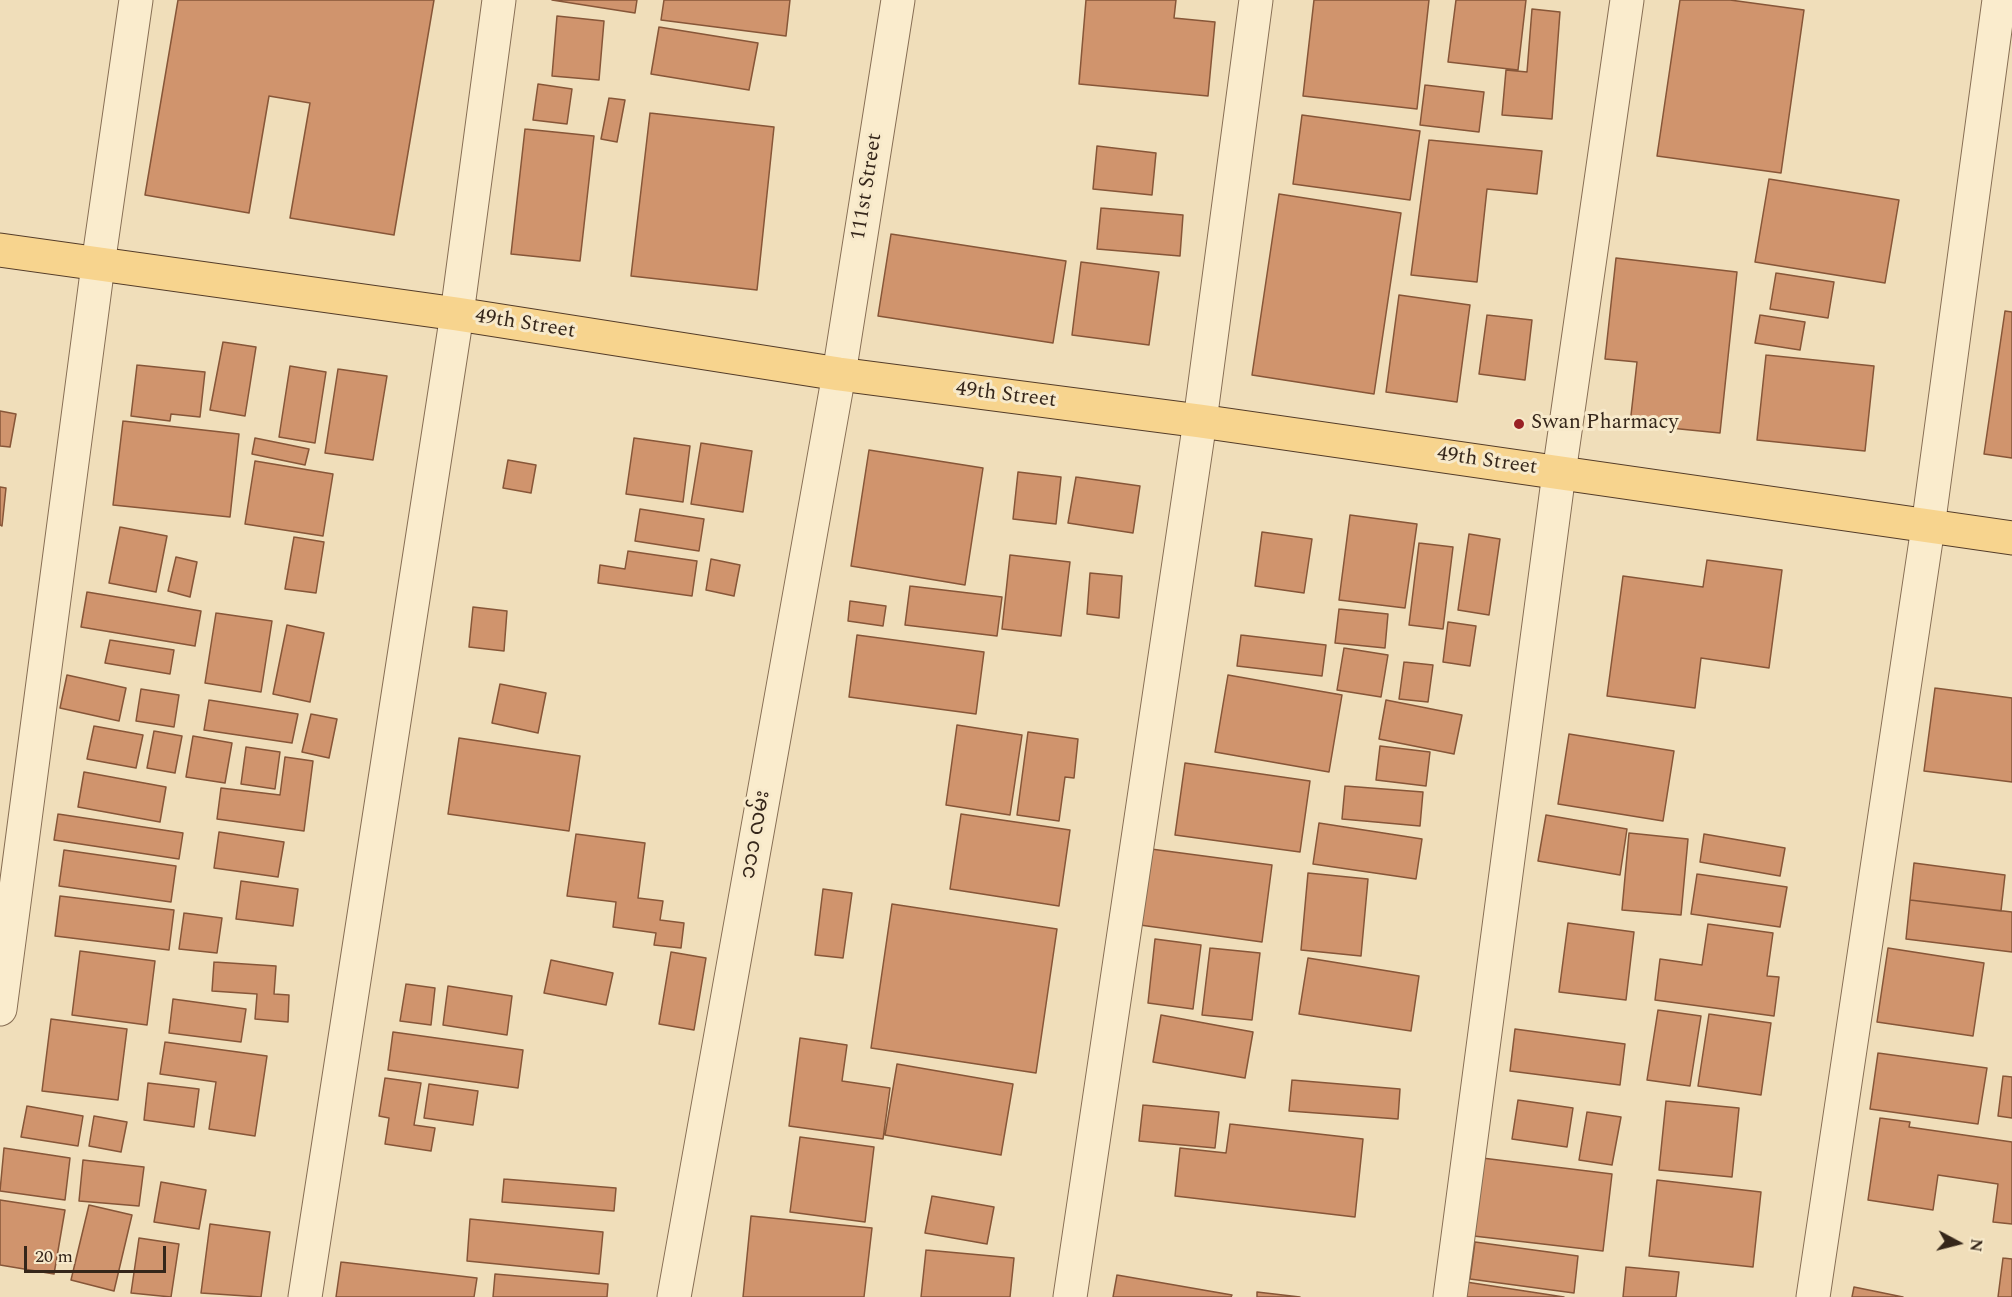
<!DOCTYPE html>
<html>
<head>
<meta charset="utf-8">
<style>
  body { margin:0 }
  #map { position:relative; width:2012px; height:1297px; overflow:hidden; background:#f0deba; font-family:Spectral,serif }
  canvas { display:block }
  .north { position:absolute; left:1928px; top:1213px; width:60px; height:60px; -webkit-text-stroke:4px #f7e9ca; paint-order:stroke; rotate:97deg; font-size:16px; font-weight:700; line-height:24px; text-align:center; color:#35261a }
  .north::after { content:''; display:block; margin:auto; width:21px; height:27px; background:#35261a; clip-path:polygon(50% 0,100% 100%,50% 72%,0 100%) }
  .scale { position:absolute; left:24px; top:1246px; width:142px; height:27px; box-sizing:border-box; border:3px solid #35261a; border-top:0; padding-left:8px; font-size:18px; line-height:21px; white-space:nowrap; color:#35261a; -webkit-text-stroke:4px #f7e9ca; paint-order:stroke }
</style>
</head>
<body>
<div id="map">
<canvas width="2012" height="1297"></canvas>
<div class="north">N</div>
<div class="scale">20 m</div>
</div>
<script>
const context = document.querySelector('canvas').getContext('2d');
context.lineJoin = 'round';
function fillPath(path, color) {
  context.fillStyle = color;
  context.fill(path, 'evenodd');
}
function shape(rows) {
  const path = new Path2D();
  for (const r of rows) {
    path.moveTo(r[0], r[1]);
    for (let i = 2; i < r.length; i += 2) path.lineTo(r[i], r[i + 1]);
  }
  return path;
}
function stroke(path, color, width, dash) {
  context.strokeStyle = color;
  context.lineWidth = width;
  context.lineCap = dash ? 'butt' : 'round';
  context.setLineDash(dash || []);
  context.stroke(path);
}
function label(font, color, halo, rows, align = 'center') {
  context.font = font + ' Spectral,"Noto Sans Myanmar",serif';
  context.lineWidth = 6;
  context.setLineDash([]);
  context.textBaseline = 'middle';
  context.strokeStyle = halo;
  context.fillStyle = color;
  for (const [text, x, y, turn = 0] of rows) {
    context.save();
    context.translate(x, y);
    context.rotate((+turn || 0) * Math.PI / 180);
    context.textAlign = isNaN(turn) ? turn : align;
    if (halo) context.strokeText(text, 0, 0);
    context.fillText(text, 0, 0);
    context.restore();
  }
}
const building = shape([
  [178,0,434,0,394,235,290,218,310,103,269,96,249,213,145,195,178,0],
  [552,0,637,0,635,13,552,0],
  [664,0,790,0,786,36,661,20,664,0],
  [1086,0,1176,0,1174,18,1215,22,1208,96,1079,84,1086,0],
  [1314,0,1429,0,1417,109,1303,96,1314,0],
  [1456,0,1526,0,1518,70,1448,62,1456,0],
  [1680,0,1730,0,1804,10,1781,173,1657,156,1680,0],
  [1532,9,1560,12,1552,119,1502,115,1506,70,1527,72,1532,9],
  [557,16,604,21,599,80,552,76,557,16],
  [659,27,758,43,749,90,651,74,659,27],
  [538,84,572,89,567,124,533,120,538,84],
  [1425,85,1484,92,1479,132,1420,125,1425,85],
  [609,98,625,100,617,142,601,139,609,98],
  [650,113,774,127,757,290,631,276,650,113],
  [1302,115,1420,131,1410,200,1293,184,1302,115],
  [525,129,594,136,580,261,511,254,525,129],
  [1429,140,1542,151,1537,194,1487,189,1477,282,1411,275,1429,140],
  [1097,146,1156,153,1152,195,1093,189,1097,146],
  [1769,179,1899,200,1885,283,1755,262,1769,179],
  [1279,194,1401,213,1374,394,1252,375,1279,194],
  [1101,208,1183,215,1180,256,1097,249,1101,208],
  [891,234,1066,261,1053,343,878,316,891,234],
  [1616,258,1737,272,1720,433,1630,424,1637,362,1605,359,1616,258],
  [1081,262,1159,272,1149,345,1072,335,1081,262],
  [1776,273,1834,282,1828,318,1770,309,1776,273],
  [1399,295,1470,305,1457,402,1386,392,1399,295],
  [2005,311,2012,312,2012,458,1984,454,2005,311],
  [1487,315,1532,320,1525,380,1479,374,1487,315],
  [1760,315,1805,322,1800,350,1755,343,1760,315],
  [223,342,256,347,245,416,210,410,223,342],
  [1766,355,1874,366,1865,451,1757,440,1766,355],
  [137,365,205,372,200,417,171,414,170,421,131,416,137,365],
  [290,366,326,372,315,443,279,437,290,366],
  [338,369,387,376,373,460,325,453,338,369],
  [0,411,16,414,10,447,0,446,0,411],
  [123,421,239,434,230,517,113,505,123,421],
  [255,438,309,449,305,465,252,454,255,438],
  [634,438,690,446,683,502,626,494,634,438],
  [701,443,752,451,743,512,691,504,701,443],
  [869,450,983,468,965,585,851,566,869,450],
  [508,460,536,465,531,493,503,488,508,460],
  [255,461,333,474,323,536,245,524,255,461],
  [1018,472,1061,477,1056,524,1013,519,1018,472],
  [1076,477,1140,486,1133,533,1068,523,1076,477],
  [0,487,6,488,2,526,0,525,0,487],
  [640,509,704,519,699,551,635,541,640,509],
  [1350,515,1417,524,1405,608,1339,600,1350,515],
  [120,527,167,536,156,592,109,583,120,527],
  [1262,532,1312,539,1304,593,1255,586,1262,532],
  [1469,534,1500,539,1489,615,1458,610,1469,534],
  [294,537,324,542,316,593,285,589,294,537],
  [1419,543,1453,547,1443,629,1409,625,1419,543],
  [628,551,697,561,692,596,598,583,600,565,625,569,628,551],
  [1010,555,1070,562,1061,636,1002,629,1010,555],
  [176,557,197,562,190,597,168,591,176,557],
  [711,559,740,565,734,596,706,590,711,559],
  [1707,560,1782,570,1769,668,1701,658,1695,708,1607,696,1623,576,1703,587,1707,560],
  [1090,573,1122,576,1119,618,1087,614,1090,573],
  [910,586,1002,597,997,636,905,625,910,586],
  [87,592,201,611,195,646,81,627,87,592],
  [850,601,886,606,883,626,848,621,850,601],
  [473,607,507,611,504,651,469,647,473,607],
  [1339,609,1388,614,1385,648,1335,643,1339,609],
  [216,613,272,621,261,692,205,683,216,613],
  [1448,622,1476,626,1470,666,1443,662,1448,622],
  [287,625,324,633,310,702,273,694,287,625],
  [857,635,984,652,976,714,849,697,857,635],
  [1241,635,1326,645,1322,676,1237,666,1241,635],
  [110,640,174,650,170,674,105,663,110,640],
  [1344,648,1388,655,1381,697,1337,690,1344,648],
  [1404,662,1433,665,1428,702,1399,699,1404,662],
  [67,675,126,688,119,721,60,708,67,675],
  [1228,675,1342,695,1329,772,1215,752,1228,675],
  [500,684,546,693,538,733,492,723,500,684],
  [1935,688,2012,698,2012,782,1924,771,1935,688],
  [141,689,179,695,174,727,136,721,141,689],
  [209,700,298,714,292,743,204,730,209,700],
  [1386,700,1462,715,1454,754,1379,739,1386,700],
  [311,714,337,719,329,758,302,752,311,714],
  [957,725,1022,735,1010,815,946,805,957,725],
  [94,726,143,735,136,768,87,759,94,726],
  [154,731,182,736,175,773,147,768,154,731],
  [1028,732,1078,739,1074,778,1065,777,1059,821,1017,815,1028,732],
  [1569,734,1674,751,1663,821,1558,804,1569,734],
  [193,736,232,743,225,783,186,777,193,736],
  [459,738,580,756,569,831,448,814,459,738],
  [1380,746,1430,752,1426,786,1376,780,1380,746],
  [246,747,280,752,275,789,241,784,246,747],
  [285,757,313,761,304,831,217,819,221,788,280,795,285,757],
  [1185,763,1310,781,1300,852,1175,835,1185,763],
  [84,772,166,787,160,822,78,807,84,772],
  [1345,786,1423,792,1420,826,1342,819,1345,786],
  [58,814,183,833,179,859,54,840,58,814],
  [961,814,1070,830,1059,906,950,889,961,814],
  [1546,815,1627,829,1620,875,1538,861,1546,815],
  [1319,823,1422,839,1416,879,1313,864,1319,823],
  [219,832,284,842,278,877,214,868,219,832],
  [1629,833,1688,839,1681,915,1622,910,1629,833],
  [576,834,645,843,638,898,663,901,660,920,684,923,681,948,654,945,656,933,613,927,616,902,567,896,576,834],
  [1704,834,1785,848,1780,876,1700,862,1704,834],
  [1151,849,1272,865,1262,942,1140,925,1151,849],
  [64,850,176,866,171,902,59,886,64,850],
  [1914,863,2005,875,2001,911,1910,900,1914,863],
  [1308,873,1368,879,1361,956,1301,950,1308,873],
  [1697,874,1787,887,1780,927,1691,914,1697,874],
  [241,881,298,889,293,926,236,919,241,881],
  [823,889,852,893,843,958,815,955,823,889],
  [60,896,174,910,169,950,55,936,60,896],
  [1910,900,2012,912,2012,952,1906,939,1910,900],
  [892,904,1057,929,1036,1073,871,1048,892,904],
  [184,913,222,918,217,953,179,949,184,913],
  [1568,923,1634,932,1626,1000,1559,992,1568,923],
  [1708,924,1773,933,1767,976,1779,977,1774,1016,1655,1000,1660,959,1702,965,1708,924],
  [1155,939,1201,945,1193,1009,1148,1003,1155,939],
  [1210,948,1260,953,1252,1020,1202,1015,1210,948],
  [1888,948,1984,963,1973,1036,1877,1022,1888,948],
  [80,951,155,961,147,1025,72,1015,80,951],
  [671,952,706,958,694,1030,659,1024,671,952],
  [1308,958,1419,976,1411,1031,1299,1014,1308,958],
  [551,960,613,973,606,1005,544,993,551,960],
  [214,962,276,966,274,994,289,995,288,1022,255,1019,257,994,212,991,214,962],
  [406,984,435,988,431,1025,400,1021,406,984],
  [448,986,512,996,507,1035,443,1025,448,986],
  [173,999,246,1009,241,1042,169,1033,173,999],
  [1658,1010,1701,1016,1690,1086,1647,1080,1658,1010],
  [1709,1014,1771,1023,1761,1095,1698,1086,1709,1014],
  [1161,1015,1253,1032,1245,1078,1153,1062,1161,1015],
  [51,1019,127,1029,118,1100,42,1091,51,1019],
  [1515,1029,1625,1044,1620,1085,1510,1071,1515,1029],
  [393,1032,523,1050,518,1088,388,1070,393,1032],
  [800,1038,847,1045,842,1081,890,1088,883,1139,789,1126,800,1038],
  [165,1042,267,1056,255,1136,209,1129,216,1082,160,1074,165,1042],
  [1878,1053,1987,1068,1978,1124,1870,1109,1878,1053],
  [897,1064,1013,1084,1001,1155,885,1135,897,1064],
  [2003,1076,2012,1077,2012,1118,1998,1116,2003,1076],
  [385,1078,421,1083,414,1125,435,1128,431,1151,385,1144,389,1118,379,1116,385,1078],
  [1292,1080,1400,1089,1398,1119,1289,1111,1292,1080],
  [148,1083,199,1089,194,1127,144,1120,148,1083],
  [429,1084,478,1091,473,1125,424,1118,429,1084],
  [1518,1100,1573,1108,1567,1147,1512,1139,1518,1100],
  [1666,1101,1739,1108,1732,1177,1659,1170,1666,1101],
  [1143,1105,1219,1112,1215,1148,1139,1141,1143,1105],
  [27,1106,83,1116,78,1146,21,1137,27,1106],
  [1587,1112,1621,1117,1612,1165,1579,1160,1587,1112],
  [94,1116,127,1122,121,1152,89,1146,94,1116],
  [1880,1118,1910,1122,1909,1127,2012,1142,2012,1224,1993,1222,1998,1184,1938,1175,1933,1210,1868,1200,1880,1118],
  [1230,1124,1363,1139,1355,1217,1175,1196,1180,1148,1226,1153,1230,1124],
  [800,1137,874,1147,865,1222,790,1212,800,1137],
  [4,1148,70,1158,65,1200,0,1191,4,1148],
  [1474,1157,1612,1174,1603,1251,1465,1235,1474,1157],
  [83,1160,144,1167,139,1206,79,1201,83,1160],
  [504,1179,616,1188,614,1211,502,1202,504,1179],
  [1657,1180,1761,1192,1753,1267,1649,1256,1657,1180],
  [161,1182,206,1190,199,1229,154,1222,161,1182],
  [932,1196,994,1207,987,1244,925,1233,932,1196],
  [0,1200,65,1210,54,1274,0,1265,0,1200],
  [89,1205,132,1215,114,1291,71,1280,89,1205],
  [751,1216,872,1228,864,1297,743,1297,751,1216],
  [470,1219,603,1232,599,1274,467,1261,470,1219],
  [210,1224,270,1232,261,1297,201,1293,210,1224],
  [139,1238,179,1244,171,1297,131,1293,139,1238],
  [1475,1242,1578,1256,1574,1293,1470,1279,1475,1242],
  [926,1250,1014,1258,1010,1297,921,1297,926,1250],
  [2003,1258,2012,1259,2012,1297,1998,1297,2003,1258],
  [341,1262,477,1278,474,1297,336,1297,341,1262],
  [1626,1267,1679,1272,1676,1297,1623,1297,1626,1267],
  [495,1274,608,1284,607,1297,493,1297,495,1274],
  [1117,1275,1232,1295,1231,1297,1113,1297,1117,1275],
  [1466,1282,1564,1297,1463,1297,1466,1282],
  [1854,1287,1903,1297,1852,1297,1854,1287],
  [1257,1292,1300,1297,1257,1297,1257,1292]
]);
fillPath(building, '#d0946d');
stroke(building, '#875638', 1.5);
const minor = shape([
  [0,1009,98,265,136,0],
  [305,1297,457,314,499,0],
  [674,1297,839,374,898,0],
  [1070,1297,1200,421,1256,0],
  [1450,1297,1559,473,1627,0],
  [1813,1297,1928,527,1999,0]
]);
const major = shape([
  [0,250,457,314,839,374,1200,421,2012,538]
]);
stroke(minor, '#876e54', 35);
stroke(major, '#543c29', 35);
stroke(minor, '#faeccd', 33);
stroke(major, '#f7d48e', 33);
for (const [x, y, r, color] of [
  [1519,424,6,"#992124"]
]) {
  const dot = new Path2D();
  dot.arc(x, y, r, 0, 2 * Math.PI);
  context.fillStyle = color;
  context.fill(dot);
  stroke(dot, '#f7e9ca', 2);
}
label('21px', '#35261a', '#f7e9ca', [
  ["111st Street",868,187,-81],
  ["49th Street",525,325,9],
  ["49th Street",1006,396,7],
  ["49th Street",1487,462,8],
  ["၁၁၁ လမ်း",757,835,-80]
]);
label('21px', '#35261a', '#f7e9ca', [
  ["Swan Pharmacy",1531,424]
], 'left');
</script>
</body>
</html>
